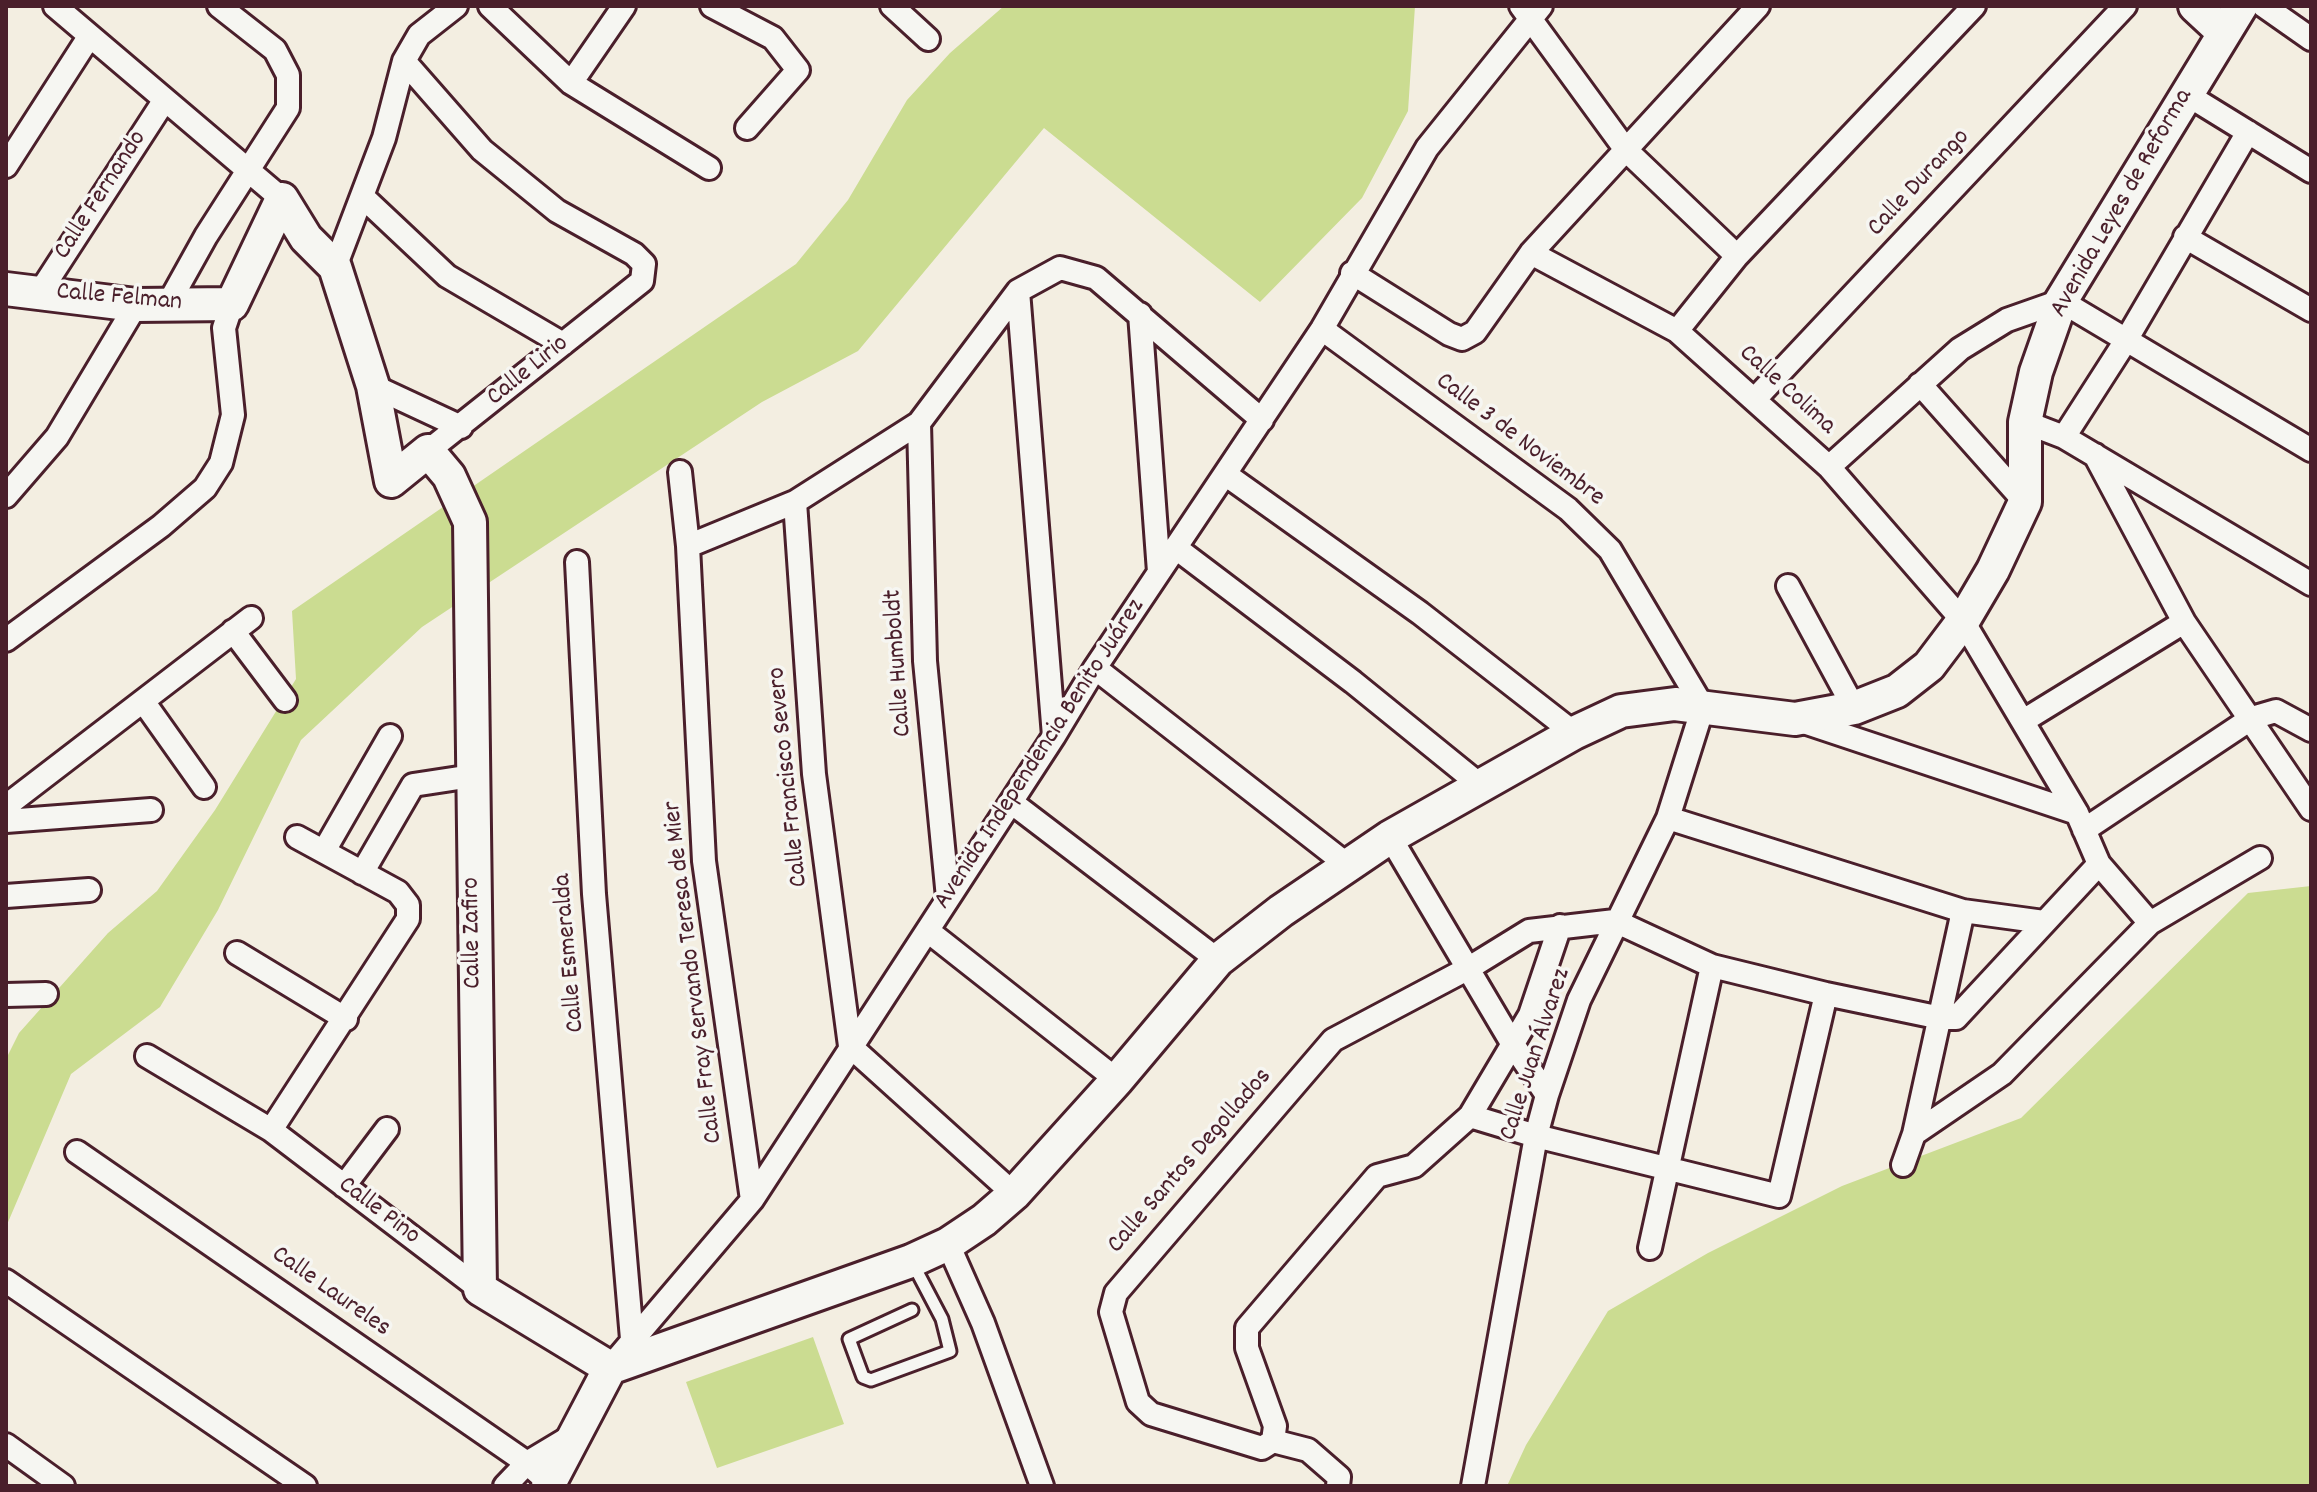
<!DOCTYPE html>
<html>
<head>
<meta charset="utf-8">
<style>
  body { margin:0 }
  #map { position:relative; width:2317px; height:1492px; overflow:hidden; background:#f3eee1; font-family:Dekko,sans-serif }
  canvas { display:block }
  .frame { position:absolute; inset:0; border:8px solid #4a1f2b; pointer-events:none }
</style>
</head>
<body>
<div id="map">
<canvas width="2317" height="1492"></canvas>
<div class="frame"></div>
</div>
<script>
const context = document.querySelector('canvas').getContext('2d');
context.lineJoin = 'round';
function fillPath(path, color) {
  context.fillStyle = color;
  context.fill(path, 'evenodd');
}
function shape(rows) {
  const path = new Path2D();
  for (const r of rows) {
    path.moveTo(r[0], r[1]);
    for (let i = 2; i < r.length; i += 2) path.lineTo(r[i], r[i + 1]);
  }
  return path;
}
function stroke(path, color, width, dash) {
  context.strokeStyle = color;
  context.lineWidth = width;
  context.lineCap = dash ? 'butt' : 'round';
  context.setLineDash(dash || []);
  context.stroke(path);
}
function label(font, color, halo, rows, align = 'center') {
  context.font = font + ' Dekko,sans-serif';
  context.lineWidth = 7;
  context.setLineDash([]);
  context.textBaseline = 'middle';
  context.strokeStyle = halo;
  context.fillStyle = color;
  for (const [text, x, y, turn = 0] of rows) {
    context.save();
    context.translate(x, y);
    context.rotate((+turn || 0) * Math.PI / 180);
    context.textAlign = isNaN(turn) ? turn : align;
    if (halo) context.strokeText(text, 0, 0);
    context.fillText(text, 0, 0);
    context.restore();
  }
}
fillPath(shape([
  [1004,6,1415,6,1408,111,1362,198,1260,302,1044,128,858,351,762,402,422,627,301,740,218,910,160,1007,71,1074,6,1227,6,1059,19,1033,108,933,157,891,215,810,296,679,292,611,796,264,848,200,907,100,950,53],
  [2311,886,2311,1486,1507,1486,1526,1445,1608,1311,1708,1253,1842,1186,2021,1118,2248,893],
  [813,1337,844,1424,717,1468,686,1382]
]), '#cbdc91');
const lane = shape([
  [912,1262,942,1319,950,1351,871,1380,863,1377,849,1339,912,1310]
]);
const street = shape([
  [55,6,282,199],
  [490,6,571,83,709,168],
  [712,6,773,38,798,70,747,128],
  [892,6,928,39],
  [1521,6,1626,150,1737,256],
  [2264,6,2311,39],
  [404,61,482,150,557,211,634,254,644,264,642,281,428,451],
  [571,83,624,6],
  [2186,94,2311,171],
  [6,166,89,37],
  [363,197,447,276,563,344],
  [2185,237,2311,310],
  [1531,253,1677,331,1829,467,1963,621,2077,813,2099,864,2150,923],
  [335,267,384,138,404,61,419,35,456,6],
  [1352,273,1449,334,1462,339,1475,332,1531,253,1758,6],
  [1018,291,1054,736],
  [40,292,164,101],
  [167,306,206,236,288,108,288,75,275,50,219,6],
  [1140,314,1159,572],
  [1322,329,1568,509,1610,550,1703,707,1668,818,1579,1000,1547,1095,1536,1136,1473,1486],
  [1677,331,1737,256,1974,6],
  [1920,384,2025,502],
  [373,386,461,427],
  [1755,399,2125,6],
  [2025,422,2064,437,2125,342,2248,132],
  [919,423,925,661,948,898],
  [2064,437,2311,584],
  [2095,455,2184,622,2311,809],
  [1829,467,1960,349,2007,320,2061,301,2311,450],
  [680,472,688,546,704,861,752,1200],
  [1225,474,1420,613,1574,733],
  [6,496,57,437,136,305],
  [795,502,814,774,850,1046,1014,1194],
  [688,546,795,502,919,423,1018,291,1060,268,1096,278,1262,420],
  [1176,548,1353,682,1480,785],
  [577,562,594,894,632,1339],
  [1788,586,1854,708],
  [233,631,285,700],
  [6,640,161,526,205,488,221,463,233,415,224,328,232,304],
  [1095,668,1350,867],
  [143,701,204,787],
  [1801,721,2077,813],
  [2023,721,2184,622],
  [1011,802,1218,960],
  [6,806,251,618],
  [1668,818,1963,911,2044,922],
  [6,821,151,810],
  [2084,830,2252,718,2276,711,2311,730],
  [1390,837,1512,1043,1547,1095],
  [324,851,390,736],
  [362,873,413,785,472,776],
  [6,896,89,890],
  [928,931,1117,1080],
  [237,953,346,1019],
  [6,995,46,994],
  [147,1056,271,1130,480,1289],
  [1470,1116,1536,1136,1779,1196,1826,994],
  [271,1130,408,919,408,905,398,892,297,837],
  [1914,1134,2002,1074,2150,923,2260,858],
  [77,1152,527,1463,553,1486],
  [1903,1165,1914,1134,1963,911],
  [344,1186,387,1129],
  [948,1244,983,1323,1042,1486],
  [1650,1248,1712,966],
  [6,1281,305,1486],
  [611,1366,752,1200,1054,736,1095,668,1322,329,1427,148,1541,6],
  [1273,1441,1275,1426,1247,1348,1247,1328,1377,1176,1414,1166,1470,1116,1530,1015,1560,926],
  [6,1445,63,1486],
  [505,1486,527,1463,572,1436],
  [1338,1486,1339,1477,1308,1450,1273,1441,1262,1448,1151,1414,1138,1402,1111,1312,1116,1293,1333,1040,1469,968,1529,931,1615,921,1712,966,1826,994,1941,1018,1956,1018,2099,864]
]);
const secondary = shape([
  [2195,6,2223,32],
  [282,199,306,238,335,267,373,386,391,481,428,451,449,476,470,522,480,1289,610,1368],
  [6,289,136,305,232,304,282,199],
  [610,1368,911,1261,948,1244,984,1220,1014,1194,1117,1080,1218,960,1281,911,1390,837,1574,733,1621,711,1675,704,1795,719,1854,708,1897,691,1929,666,1963,621,1993,570,2025,502,2025,422,2036,372,2061,301,2241,6],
  [548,1486,610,1368]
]);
stroke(lane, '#4a1f2b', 17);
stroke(street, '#4a1f2b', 28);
stroke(secondary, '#4a1f2b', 38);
stroke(lane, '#f6f6f2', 11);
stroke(street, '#f6f6f2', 22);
stroke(secondary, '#f6f6f2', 32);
label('26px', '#4a1f2b', '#f6f6f2', [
  ["Calle Durango",1920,184,-47],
  ["Calle Fernando",102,196,-57],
  ["Avenida Leyes de Reforma",2123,204,-60],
  ["Calle Felman",119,299,5],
  ["Calle Lirio",529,372,-39],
  ["Calle Colima",1786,391,42],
  ["Calle 3 de Noviembre",1519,441,37],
  ["Calle Humboldt",900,663,-94],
  ["Avenida Independencia Benito Juárez",1041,755,-57],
  ["Calle Francisco Severo",790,777,-96],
  ["Calle Zafiro",474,933,-91],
  ["Calle Esmeralda",571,953,-95],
  ["Calle Fray Servando Teresa de Mier",695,972,-97],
  ["Calle Juan Álvarez",1537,1055,-72],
  ["Calle Santos Degollados",1191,1162,-49],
  ["Calle Pino",378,1212,37],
  ["Calle Laureles",330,1293,35]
]);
</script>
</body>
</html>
